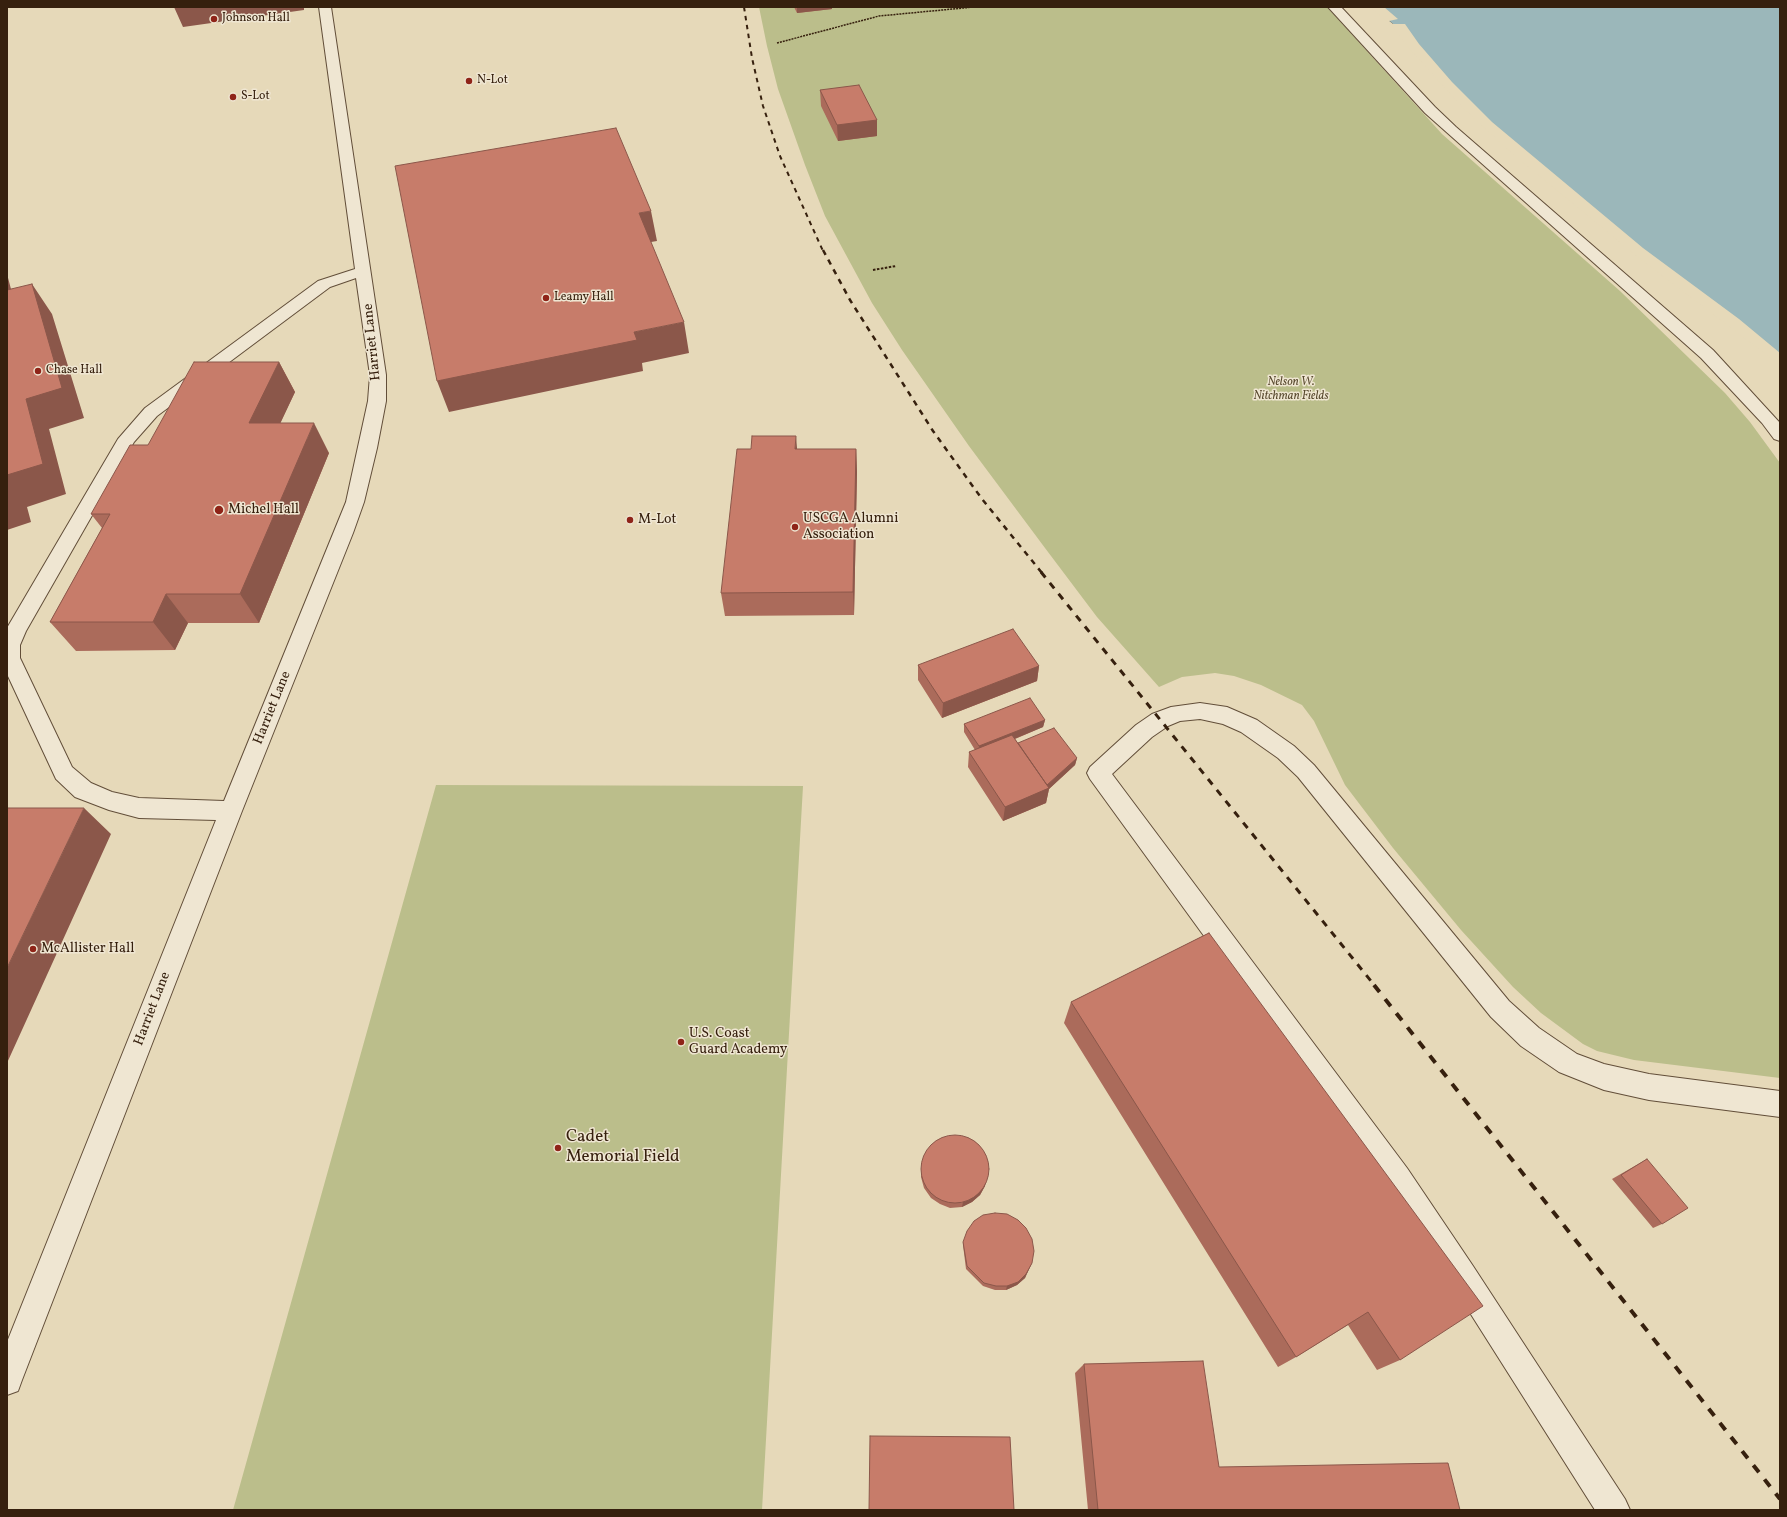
<!DOCTYPE html>
<html>
<head>
<meta charset="utf-8">
<style>
  body { margin:0 }
  #map { position:relative; width:1787px; height:1517px; overflow:hidden; background:#e6d9b9; font-family:Vollkorn,serif }
  canvas { display:block }
  .frame { position:absolute; inset:0; border:8px solid #36200e; pointer-events:none }
</style>
</head>
<body>
<div id="map">
<canvas width="1787" height="1517"></canvas>
<div class="frame"></div>
</div>
<script>
const context = document.querySelector('canvas').getContext('2d');
context.lineJoin = 'round';
function fillPath(path, color) {
  context.fillStyle = color;
  context.fill(path, 'evenodd');
}
function shape(rows) {
  const path = new Path2D();
  for (const r of rows) {
    if (r.length === 3) {
      path.moveTo(r[0] + r[2], r[1]);
      path.arc(r[0], r[1], r[2], 0, 2 * Math.PI);
      continue;
    }
    path.moveTo(r[0], r[1]);
    for (let i = 2; i < r.length; i += 2) path.lineTo(r[i], r[i + 1]);
  }
  return path;
}
function stroke(path, color, width, dash) {
  context.strokeStyle = color;
  context.lineWidth = width;
  context.lineCap = dash ? 'butt' : 'round';
  context.setLineDash(dash || []);
  context.stroke(path);
}
function label(font, color, halo, rows, align = 'center') {
  context.font = font + ' Vollkorn,serif';
  context.lineWidth = 3;
  context.setLineDash([]);
  context.textBaseline = 'middle';
  context.strokeStyle = halo;
  context.fillStyle = color;
  for (const [text, x, y, turn = 0] of rows) {
    context.save();
    context.translate(x, y);
    context.rotate((+turn || 0) * Math.PI / 180);
    context.textAlign = isNaN(turn) ? turn : align;
    if (halo) context.strokeText(text, 0, 0);
    context.fillText(text, 0, 0);
    context.restore();
  }
}
fillPath(shape([
  [759,7,1327,7,1442,134,1620,291,1725,393,1750,422,1780,463,1780,1078,1634,1060,1597,1051,1583,1044,1541,1013,1513,987,1461,930,1393,848,1345,785,1314,721,1302,705,1261,685,1234,676,1215,673,1182,677,1159,687,1097,617,1045,548,969,446,902,350,872,303,825,216,805,165,778,89,767,46],
  [436,785,803,786,762,1510,233,1510]
]), '#bbbe8b');
const water = shape([
  [1372,7,1780,7,1780,363,1515,154,1393,24,1372,7]
]);
fillPath(water, '#9bb7ba');
stroke(water, '#737b75', 1);
fillPath(shape([
  [1370,7,1384,7,1398,19,1389,21,1393,24,1405,24,1419,44,1452,82,1492,122,1643,248,1739,319,1780,353,1780,365,1639,258,1514,155,1464,109,1408,47,1392,26]
]), '#e6d9b9');
const minor = shape([
  [319,7,331,7,386,375,386,401,377,448,364,502,353,533,242,811,22,1380,18,1391,7,1395,7,1342,216,820,139,818,109,810,75,797,56,779,7,674,7,628,118,439,145,408,318,281,355,269,319,7],
  [356,278,370,375,368,401,346,502,224,801,139,798,112,792,91,783,72,767,20,658,20,645,26,631,134,442,157,416,330,287,356,278],
  [1328,7,1341,7,1435,107,1456,127,1713,350,1780,423,1780,441,1774,439,1762,423,1701,358,1425,113,1328,7],
  [1200,703,1227,707,1257,720,1294,746,1314,765,1509,1001,1539,1028,1577,1054,1604,1064,1649,1074,1780,1091,1780,1117,1649,1100,1604,1090,1559,1072,1521,1046,1491,1017,1298,777,1278,758,1241,732,1223,724,1200,719,1180,721,1168,726,1152,737,1112,774,1407,1168,1473,1266,1625,1499,1630,1510,1595,1510,1453,1286,1387,1188,1090,779,1087,773,1090,767,1136,725,1152,714,1171,707,1200,703]
]);
stroke(minor, '#624e39', 2);
stroke(shape([
  [777,43,879,16,974,7]
]), '#36200e', 1.5, [2, 1]);
stroke(shape([
  [873,270,896,266]
]), '#36200e', 2, [2.5, 1.5]);
fillPath(minor, '#efe6d2');
stroke(shape([
  [744,7,752,58,763,106,780,156,823,251]
]), '#36200e', 2, [4.5, 4.5]);
stroke(shape([
  [823,250,850,300,933,431,982,499,1042,573]
]), '#36200e', 2.5, [5.5, 5.5]);
stroke(shape([
  [1041,572,1375,986]
]), '#36200e', 3, [7, 7]);
stroke(shape([
  [1374,985,1780,1499]
]), '#36200e', 4, [9, 9]);
fillPath(shape([
  [794,7,832,7,832,9,797,13],
  [820,90,877,120,877,136,838,141,821,106],
  [279,362,295,392,280,423,329,453,259,623,188,623,175,650,76,651,50,622,102,528,91,514,148,445],
  [797,449,856,449,857,472,854,615,725,616,721,593],
  [918,665,1039,666,1037,681,942,718,918,680],
  [1045,720,1043,727,1015,739,1018,743,1077,758,1075,765,1049,789,1046,803,1003,821,968,767,969,752,975,750,964,732,964,724],
  [1209,933,1400,1360,1377,1370,1348,1325,1296,1357,1278,1367,1064,1023,1071,1002],
  [1647,1159,1662,1224,1653,1228,1612,1179],
  [922,1162,985,1186,980,1195,972,1202,962,1207,950,1208,940,1204,931,1198,924,1188,921,1177],
  [963,1242,1030,1266,1025,1278,1017,1285,1006,1290,995,1290,983,1286,966,1269,963,1245],
  [1084,1364,1219,1467,1460,1510,1088,1510,1075,1373]
]), '#ab6b5b');
fillPath(shape([
  [174,7,304,7,304,10,183,27],
  [797,7,832,7,832,9,797,13],
  [877,120,877,136,838,141,837,125],
  [651,211,657,241,645,243,639,213],
  [7,274,20,323,7,305],
  [32,284,52,314,84,418,49,429,66,494,27,507,31,522,7,530,7,475,26,399],
  [684,322,689,353,642,363,643,371,449,412,437,381,634,332],
  [279,362,295,392,266,454,249,423],
  [314,423,329,453,259,623,240,594],
  [796,436,798,460,795,449],
  [856,449,857,472,854,615,853,592],
  [166,594,188,623,175,650,153,622],
  [1039,666,1037,681,942,718,943,703],
  [1045,720,1043,727,978,754,979,746],
  [1077,758,1075,765,1049,789,1046,803,1003,821,1005,807,1043,789],
  [84,808,111,834,7,1063,7,968],
  [986,1182,985,1186,980,1195,972,1202,962,1207,963,1202],
  [1032,1263,1025,1278,1017,1285,1006,1290,1007,1286]
]), '#8b574a');
const building = shape([
  [859,85,877,120,837,125,820,90,859,85],
  [616,128,651,211,639,213,684,322,634,332,637,340,437,381,395,166,616,128],
  [32,284,62,388,26,399,43,464,7,475,7,290,32,284],
  [194,362,279,362,249,423,314,423,240,594,166,594,153,622,50,622,110,514,91,514,130,445,148,445,194,362],
  [752,436,796,436,795,449,856,449,853,592,721,593,737,449,751,449,752,436],
  [1013,629,1039,666,943,703,918,665,1013,629],
  [1030,698,1045,720,979,746,964,724,1030,698],
  [1054,728,1077,758,1047,785,1018,743,1054,728],
  [1012,735,1049,788,1005,807,969,752,1012,735],
  [7,808,84,808,7,968,7,808],
  [1209,933,1483,1306,1400,1360,1368,1312,1296,1357,1071,1002,1209,933],
  [955,1169,34],
  [1647,1159,1688,1208,1662,1224,1621,1175,1647,1159],
  [995,1213,1007,1214,1018,1220,1026,1228,1032,1239,1034,1251,1032,1263,1026,1274,1018,1282,1007,1286,996,1286,984,1283,967,1266,963,1242,967,1231,974,1221,983,1215,995,1213],
  [1203,1361,1219,1467,1448,1463,1460,1510,1098,1510,1084,1364,1203,1361],
  [870,1436,1010,1437,1014,1510,869,1510,870,1436]
]);
fillPath(building, '#c77c6a');
stroke(building, '#8b574a', 1);
for (const [x, y, r, color] of [
  [214,19,4,"#8f2418"],
  [469,81,4,"#8f2418"],
  [233,97,4,"#8f2418"],
  [546,298,4,"#8f2418"],
  [38,371,4,"#8f2418"],
  [219,510,5,"#8f2418"],
  [630,520,4,"#8f2418"],
  [795,527,4,"#8f2418"],
  [33,949,4,"#8f2418"],
  [681,1042,4,"#8f2418"],
  [558,1148,4,"#8f2418"]
]) {
  const dot = new Path2D();
  dot.arc(x, y, r, 0, 2 * Math.PI);
  context.fillStyle = color;
  context.fill(dot);
  stroke(dot, '#efe6d2', 1.5);
}
label('12px', '#36200e', '#efe6d2', [
  ["Johnson Hall",222,19],
  ["N-Lot",477,81],
  ["S-Lot",241,97],
  ["Leamy Hall",554,298],
  ["Chase Hall",46,371]
], 'left');
label('italic 12px', '#57482d', '#efe6d2', [
  ["Nelson W.",1291,383],
  ["Nitchman Fields",1291,397]
]);
label('14px', '#36200e', '#efe6d2', [
  ["Harriet Lane",373,342,-96],
  ["Harriet Lane",273,708,-68],
  ["Harriet Lane",153,1009,-69]
]);
label('14px', '#36200e', '#efe6d2', [
  ["Michel Hall",228,510],
  ["USCGA Alumni",803,519],
  ["Association",803,535],
  ["M-Lot",638,520],
  ["McAllister Hall",41,949],
  ["U.S. Coast",689,1034],
  ["Guard Academy",689,1050]
], 'left');
label('17px', '#36200e', '#efe6d2', [
  ["Cadet",566,1138],
  ["Memorial Field",566,1158]
], 'left');
</script>
</body>
</html>
